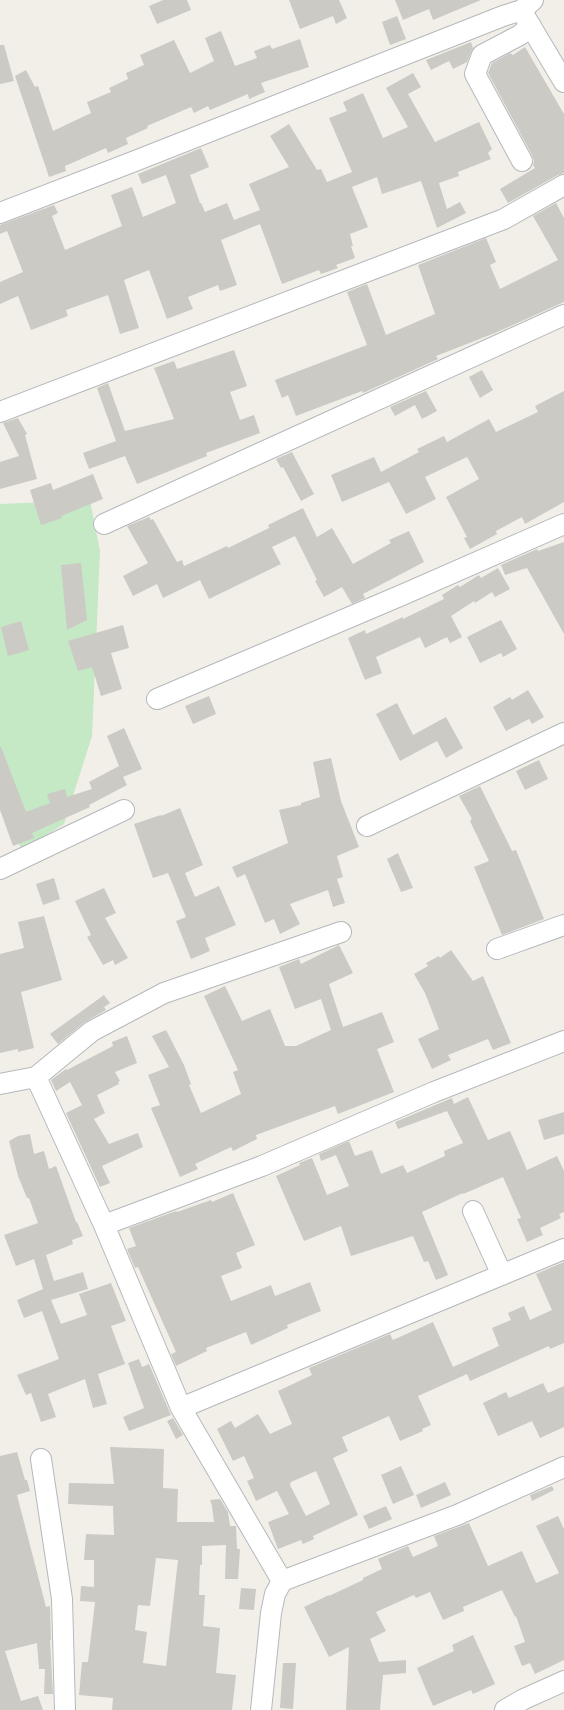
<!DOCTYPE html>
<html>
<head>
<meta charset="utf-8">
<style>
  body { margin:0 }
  canvas { display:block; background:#f1efe8 }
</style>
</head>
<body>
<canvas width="564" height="1710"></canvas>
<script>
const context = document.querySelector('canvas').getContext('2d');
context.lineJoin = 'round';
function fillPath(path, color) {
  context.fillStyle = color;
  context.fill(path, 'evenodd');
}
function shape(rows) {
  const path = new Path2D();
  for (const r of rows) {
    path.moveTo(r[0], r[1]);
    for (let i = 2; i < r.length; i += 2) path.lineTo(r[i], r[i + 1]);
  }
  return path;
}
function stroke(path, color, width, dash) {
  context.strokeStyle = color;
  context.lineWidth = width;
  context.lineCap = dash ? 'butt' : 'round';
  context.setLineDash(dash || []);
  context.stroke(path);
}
fillPath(shape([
  [90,500,100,551,92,736,64,824,22,850,0,809,0,504]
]), '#c5e8c5');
fillPath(shape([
  [163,0,187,0,191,10,157,24,149,6],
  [289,0,339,0,347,18,336,24,333,16,300,29],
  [395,0,481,0,433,20,429,9,403,20],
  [397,16,406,39,390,45,382,22],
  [221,31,235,66,257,58,254,51,270,45,272,49,300,39,309,67,261,83,265,92,249,99,248,94,210,110,208,106,194,113,191,107,147,126,148,128,126,138,128,144,108,153,106,148,65,166,66,171,49,177,15,76,26,70,35,87,38,86,53,131,91,113,87,102,111,92,109,88,128,79,126,73,144,65,140,55,174,40,190,73,214,61,205,38],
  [471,42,473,48,467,62,453,69,449,61,431,70,426,60],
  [0,45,4,45,14,81,0,84],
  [525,47,564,114,564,173,558,175,508,203,500,189,535,168,533,165,534,161,532,155,488,73,492,63,510,53,513,55],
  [413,73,421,87,408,94,435,142,479,122,492,149,488,153,491,159,458,172,459,176,439,183,447,209,460,202,466,213,437,228,421,181,382,194,377,177,352,187,368,227,350,234,353,246,351,246,355,258,336,265,338,268,321,274,319,270,282,284,260,224,221,240,237,285,220,291,218,285,188,297,193,309,167,319,149,270,124,280,139,328,120,334,108,295,66,310,68,316,31,330,18,296,0,304,0,282,23,272,7,231,0,234,0,225,54,205,58,213,52,216,65,250,122,226,111,195,132,187,143,217,176,203,166,175,142,184,138,174,201,148,209,167,190,175,200,203,201,203,205,212,227,203,234,220,260,210,249,184,289,167,270,136,289,124,317,170,321,169,327,182,352,172,329,118,347,111,343,102,363,93,383,138,408,127,386,88],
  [556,203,564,218,564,302,495,333,436,356,438,359,363,393,362,391,296,416,288,395,282,398,275,380,367,345,347,292,367,284,386,335,435,314,418,265,486,238,496,262,490,265,500,289,558,260,533,216],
  [234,350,247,386,230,392,240,420,254,415,260,433,206,453,207,456,137,484,125,456,89,469,83,453,116,441,97,388,108,383,125,431,174,419,154,368,174,361,177,369],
  [482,370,493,390,480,398,469,377],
  [426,391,437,411,422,419,415,405,395,416,390,407],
  [564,391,564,502,525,524,522,517,496,531,497,534,470,549,464,538,467,537,446,497,479,479,467,457,425,477,436,499,406,514,389,482,342,502,331,475,374,457,381,472,419,452,417,449,444,436,447,442,489,419,496,432,538,412,535,406],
  [18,418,27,434,25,435,37,479,0,489,0,462,19,456,3,423],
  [292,452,314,494,301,501,283,467,281,468,276,459],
  [93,474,103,499,61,516,62,518,41,525,30,490,51,483,53,490],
  [303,508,317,537,332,528,353,564,391,543,389,540,409,531,424,562,363,594,365,598,352,604,342,587,324,597,315,581,317,580,295,536,272,547,281,564,209,599,200,580,163,598,157,584,133,596,123,576,148,563,127,526,149,517,151,520,153,519,177,562,182,560,184,566,227,546,228,548,269,528,268,525],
  [564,542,564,634,527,568,505,575,501,565,537,549,538,551],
  [81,563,87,620,67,630,61,565],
  [498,568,510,589,495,597,492,592,475,603,474,601,451,616,462,637,450,643,447,637,425,648,420,637,376,657,382,673,365,680,348,638,365,630,366,634,403,617,403,619,444,599,442,595,458,585,460,587,479,575,481,578],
  [501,620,517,649,503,657,501,653,480,663,467,637],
  [21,621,29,650,8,656,1,627],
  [123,625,129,648,111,653,122,689,101,696,92,667,78,671,68,641],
  [528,690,544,717,532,724,529,719,506,731,493,707,510,697,512,700],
  [209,696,216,714,193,724,185,706],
  [397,703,413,735,446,717,463,748,446,758,437,741,400,761,376,714],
  [124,728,142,769,123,777,127,785,89,805,90,807,32,833,34,838,13,846,0,810,0,747,1,747,26,812,50,803,47,794,65,789,67,797,92,789,89,782,119,766,107,736],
  [331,758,341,801,359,847,337,856,343,877,337,879,345,903,333,907,328,890,290,904,300,924,280,934,274,919,265,923,245,874,237,878,232,867,288,843,279,810,301,805,301,803,320,797,313,762],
  [539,760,548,779,525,790,516,771],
  [480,786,512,851,516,850,544,919,502,935,474,867,489,861,470,821,472,819,459,796],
  [180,808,203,865,185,873,195,897,219,886,236,925,205,938,210,951,191,959,176,921,186,917,168,873,153,878,134,824,161,815,161,816],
  [398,853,413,888,401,892,387,859],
  [54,878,60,899,43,905,36,884],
  [104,888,116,913,105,918,128,958,115,965,113,960,103,965,87,937,91,935,75,901],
  [44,916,62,980,21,992,34,1048,18,1052,18,1049,0,1053,0,954,24,948,18,922],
  [339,945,353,973,329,984,343,1027,382,1012,394,1042,377,1049,394,1092,338,1114,335,1106,256,1135,257,1139,233,1151,231,1147,195,1164,198,1169,180,1177,151,1108,160,1105,148,1075,169,1067,152,1036,166,1030,184,1065,191,1084,189,1085,201,1113,241,1094,233,1072,238,1070,204,996,225,986,242,1021,270,1009,285,1046,296,1046,331,1030,321,999,295,1009,279,967,299,959,301,964],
  [451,950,473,981,483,976,511,1043,493,1050,488,1039,448,1055,451,1060,432,1069,418,1039,439,1029,425,993,414,974,428,966,426,963,439,956,440,958],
  [104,995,110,1003,104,1007,106,1010,85,1022,58,1044,50,1034],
  [127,1036,137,1063,115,1072,120,1081,118,1082,119,1084,97,1095,105,1113,94,1119,109,1144,138,1133,143,1147,102,1166,110,1183,100,1187,66,1113,82,1105,70,1082,56,1091,51,1080,66,1069,67,1070,113,1046,112,1042],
  [468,1097,488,1140,510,1131,527,1170,557,1156,564,1171,564,1212,559,1214,561,1218,540,1228,543,1235,527,1242,517,1219,521,1218,503,1177,463,1194,463,1193,422,1212,448,1275,436,1280,428,1261,424,1262,413,1236,351,1256,341,1226,304,1241,276,1176,300,1165,299,1163,312,1158,327,1195,349,1186,336,1155,321,1161,319,1154,349,1141,355,1156,372,1150,381,1174,403,1165,407,1173,445,1156,444,1151,463,1143,447,1111,398,1129,395,1122,452,1098,454,1104],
  [564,1112,564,1134,544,1140,538,1120],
  [30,1134,34,1154,44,1151,49,1169,56,1166,76,1222,77,1222,83,1236,72,1240,73,1244,46,1255,54,1281,83,1272,88,1289,51,1300,61,1324,87,1315,79,1294,111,1283,126,1321,111,1326,125,1364,98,1374,107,1404,93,1408,85,1379,48,1394,56,1417,41,1422,31,1393,26,1395,17,1375,59,1359,42,1311,24,1318,17,1300,43,1289,34,1259,16,1266,4,1235,38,1223,29,1198,27,1198,18,1176,9,1141,18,1136],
  [233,1193,255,1245,236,1253,242,1268,221,1276,231,1301,271,1285,275,1296,310,1282,321,1311,287,1325,288,1328,251,1345,246,1332,206,1348,207,1351,176,1366,171,1354,176,1352,138,1267,135,1268,127,1249,136,1246,129,1228,176,1211,177,1212,211,1200,212,1202],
  [564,1262,564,1343,550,1349,549,1346,470,1381,467,1374,418,1396,431,1425,422,1429,423,1431,400,1441,389,1416,342,1437,348,1451,333,1458,358,1515,313,1536,314,1539,303,1544,301,1540,278,1549,268,1522,289,1514,277,1491,256,1501,247,1481,254,1478,244,1456,233,1461,217,1429,231,1421,235,1428,258,1414,270,1434,292,1424,278,1391,312,1375,309,1368,390,1334,393,1340,433,1322,453,1367,499,1346,492,1328,511,1320,508,1313,524,1306,530,1320,552,1310,536,1274],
  [316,1471,330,1504,306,1516,290,1485,291,1482],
  [139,1359,142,1367,149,1364,171,1415,129,1431,123,1417,144,1408,128,1363],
  [543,1383,548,1393,564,1386,564,1427,540,1438,532,1421,498,1436,483,1403,506,1392,509,1398],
  [173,1418,183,1435,176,1439,167,1421],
  [110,1447,164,1449,163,1488,178,1489,177,1522,214,1522,212,1506,210,1500,220,1499,228,1512,230,1526,236,1526,237,1549,240,1549,238,1579,225,1579,226,1545,202,1546,202,1565,200,1565,199,1595,205,1595,203,1626,220,1628,216,1673,236,1675,232,1710,112,1710,113,1698,79,1695,82,1662,88,1662,95,1602,80,1601,81,1586,94,1587,94,1560,84,1560,86,1534,114,1535,113,1506,68,1504,69,1483,114,1484],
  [156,1558,178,1560,166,1666,143,1663,147,1632,135,1630,138,1605,150,1606],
  [17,1452,25,1480,27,1480,30,1491,17,1495,46,1607,50,1606,51,1640,50,1640,53,1694,44,1694,45,1669,39,1669,37,1643,5,1651,21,1701,38,1696,43,1710,0,1710,0,1456],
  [401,1466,414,1495,393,1504,381,1475],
  [445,1482,451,1495,421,1508,416,1495],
  [552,1486,554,1490,532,1501,530,1495],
  [386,1506,392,1519,369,1529,363,1516],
  [558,1516,564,1529,564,1660,535,1674,530,1663,522,1666,514,1646,525,1642,516,1616,515,1617,502,1590,463,1607,464,1611,443,1620,430,1592,416,1598,414,1595,376,1612,386,1631,370,1639,379,1662,406,1660,406,1673,383,1675,380,1710,346,1710,349,1647,329,1657,304,1607,329,1595,329,1596,363,1580,363,1578,382,1569,378,1559,408,1546,413,1557,438,1546,434,1536,469,1523,488,1566,522,1551,536,1583,559,1573,536,1526],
  [241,1588,256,1589,254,1610,239,1609],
  [473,1635,495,1684,473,1694,471,1690,433,1706,417,1668,454,1651,452,1645],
  [283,1663,296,1663,293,1709,280,1708]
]), '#cccac5');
const minor = shape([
  [524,15,564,82],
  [522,161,475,74,482,55,520,35,531,26],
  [0,213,135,161,503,16,522,10,533,0],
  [0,412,504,219,564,185],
  [104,524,564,315],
  [157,699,402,595,564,524],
  [367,826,564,733],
  [0,869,124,810],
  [497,949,564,925],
  [36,1077,104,1225,181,1408,282,1581,275,1594,271,1613,261,1710],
  [0,1084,36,1077,92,1031,164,993,341,932],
  [473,1211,502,1275],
  [104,1225,262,1166,434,1092,564,1041],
  [181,1408,564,1249],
  [41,1459,62,1599,65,1710],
  [282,1581,457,1515,564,1467],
  [505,1710,524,1699,564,1681]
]);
stroke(minor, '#b5b8bc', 22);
stroke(minor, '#fff', 20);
</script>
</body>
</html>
